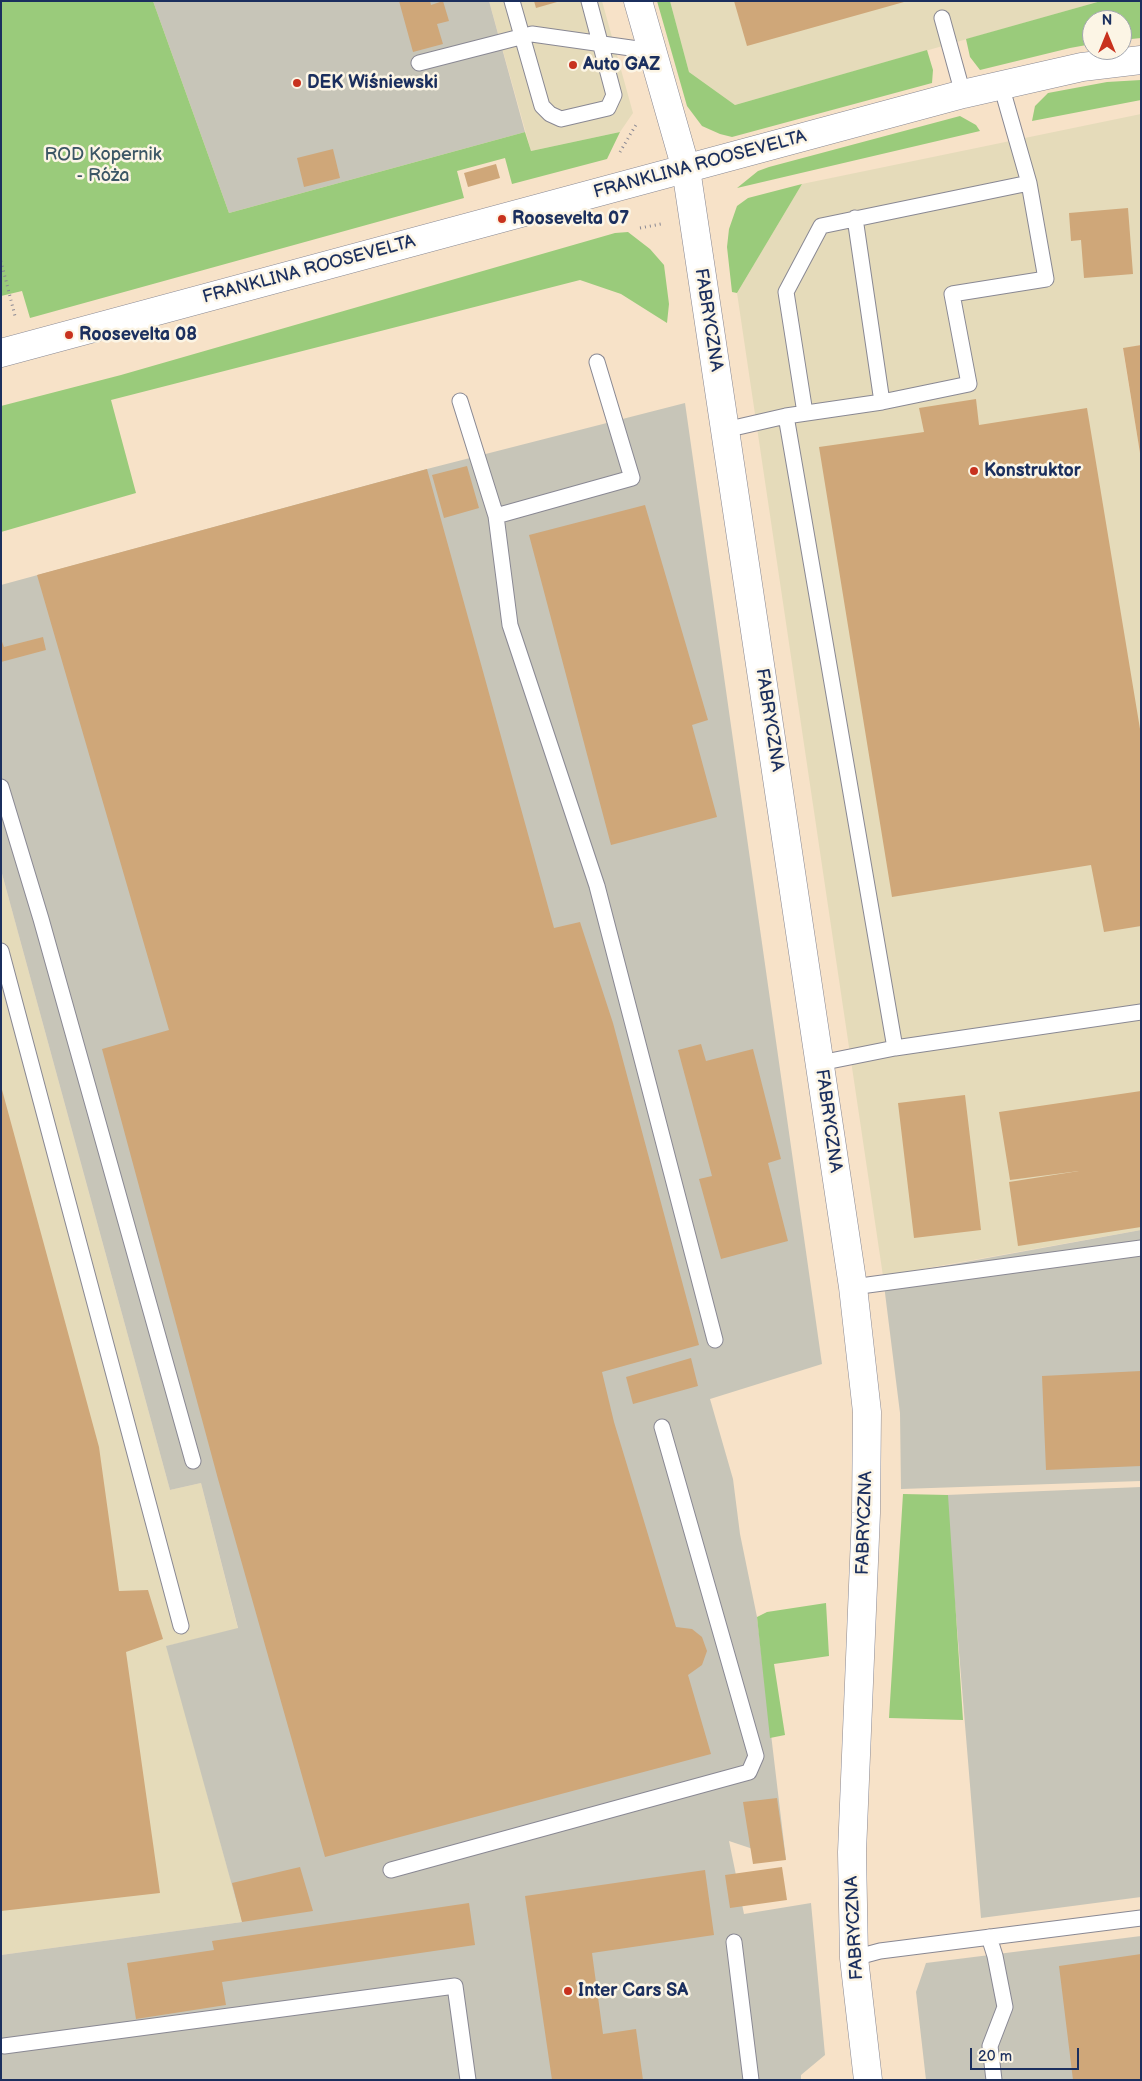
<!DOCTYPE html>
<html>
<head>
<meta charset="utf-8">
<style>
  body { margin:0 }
  #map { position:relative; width:1142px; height:2081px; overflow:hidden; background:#f7e2c8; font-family:"Balsamiq Sans",sans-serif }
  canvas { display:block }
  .frame { position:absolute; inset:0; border:2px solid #1b2f5e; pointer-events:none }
  .north { position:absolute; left:1082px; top:10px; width:50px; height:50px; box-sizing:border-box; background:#fcf5e5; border:1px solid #a2a6af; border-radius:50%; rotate:0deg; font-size:14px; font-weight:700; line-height:20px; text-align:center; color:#1b2f5e }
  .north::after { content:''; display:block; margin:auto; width:18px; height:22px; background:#c8321e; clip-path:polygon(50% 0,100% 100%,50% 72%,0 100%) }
  .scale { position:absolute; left:970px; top:2048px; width:109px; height:22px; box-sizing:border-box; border:2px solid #1b2f5e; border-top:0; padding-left:6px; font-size:15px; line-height:18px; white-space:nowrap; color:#1b2f5e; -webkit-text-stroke:4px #fcf5e5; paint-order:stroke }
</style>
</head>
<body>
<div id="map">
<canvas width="1142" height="2081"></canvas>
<div class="frame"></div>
<div class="north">N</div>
<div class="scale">20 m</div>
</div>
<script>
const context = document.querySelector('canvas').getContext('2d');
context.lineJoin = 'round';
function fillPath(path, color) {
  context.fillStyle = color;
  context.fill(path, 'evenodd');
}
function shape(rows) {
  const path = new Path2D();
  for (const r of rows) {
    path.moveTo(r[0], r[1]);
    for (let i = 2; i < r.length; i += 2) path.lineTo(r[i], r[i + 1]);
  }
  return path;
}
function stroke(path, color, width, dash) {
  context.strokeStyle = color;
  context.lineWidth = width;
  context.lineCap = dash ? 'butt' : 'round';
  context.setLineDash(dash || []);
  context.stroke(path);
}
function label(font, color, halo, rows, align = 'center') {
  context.font = font + ' "Balsamiq Sans",sans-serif';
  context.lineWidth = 5;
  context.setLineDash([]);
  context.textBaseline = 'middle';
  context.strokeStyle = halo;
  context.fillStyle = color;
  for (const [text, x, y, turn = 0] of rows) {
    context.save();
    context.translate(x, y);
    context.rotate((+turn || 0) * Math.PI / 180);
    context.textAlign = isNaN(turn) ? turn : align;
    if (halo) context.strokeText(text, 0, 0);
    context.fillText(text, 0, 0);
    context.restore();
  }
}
fillPath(shape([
  [489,1,602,1,633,113,620,132,531,151],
  [670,1,1101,1,735,105,689,72],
  [1141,114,1141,345,1123,349,1141,459,1141,1230,883,1276,737,293,802,184],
  [1,870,170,1490,201,1483,238,1629,167,1646,242,1922,1,1955]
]), '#e5dbba');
fillPath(shape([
  [153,1,489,1,525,132,229,213],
  [685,403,822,1364,710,1399,733,1479,740,1534,757,1617,786,1860,729,1841,744,1914,811,1903,825,2055,801,2075,801,2080,1,2080,1,1955,242,1922,166,1646,238,1628,201,1483,170,1490,1,870,1,585,427,469],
  [1141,1230,1141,1481,901,1489,900,1413,883,1277],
  [1141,1487,1141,1897,981,1918,946,1495],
  [1141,1936,1141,2080,926,2080,916,1992,926,1963]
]), '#c7c5b8');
fillPath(shape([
  [1,1,153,1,229,213,525,132,531,151,620,132,607,159,512,184,505,158,457,171,464,198,30,318,22,291,1,296],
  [657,1,670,1,689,72,735,105,927,50,933,70,932,83,732,137,720,134,702,126,687,106],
  [1101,1,1141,1,1141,38,1122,40,1122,20,1092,20,1092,44,1070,48,980,70,970,57,966,39],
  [1141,80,1141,100,1032,121,1035,106,1048,93,1107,82],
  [960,116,976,125,980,131,737,188,758,171,769,167],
  [802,184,737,293,732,292,727,247,729,229,737,206,748,198],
  [628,232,650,249,664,265,669,304,667,323,621,294,580,280,111,400,136,493,1,532,1,406,121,375,615,233],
  [903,1494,948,1495,963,1720,889,1718],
  [826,1603,829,1656,774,1664,785,1735,770,1738,757,1617,767,1612]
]), '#9acb7b');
fillPath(shape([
  [399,1,430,1,431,5,443,1,449,21,437,24,443,44,413,52],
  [534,1,557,1,557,2,536,8],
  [734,1,904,1,904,2,747,46],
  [333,149,340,178,304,187,297,158],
  [496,164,500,178,468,187,464,173],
  [1128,208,1133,274,1084,278,1081,240,1071,241,1069,213],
  [1141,345,1141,453,1140,453,1123,348],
  [976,399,979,425,1087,408,1141,735,1141,926,1104,932,1091,865,892,897,819,447,924,432,919,408],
  [467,466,479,508,444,518,432,475],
  [427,469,554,928,580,922,613,1023,699,1345,602,1372,614,1422,676,1627,692,1629,702,1637,707,1651,702,1665,688,1675,711,1754,325,1857,218,1479,102,1049,169,1030,37,575],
  [645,505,708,720,692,725,717,817,611,845,529,535],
  [43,637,46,650,1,662,1,639,4,647],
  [701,1044,706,1061,753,1049,781,1159,768,1163,788,1241,721,1259,699,1179,712,1176,678,1050],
  [1,1086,99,1447,119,1591,148,1590,163,1639,126,1652,160,1893,1,1911],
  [1141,1091,1141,1227,1018,1246,1009,1182,1079,1171,1010,1180,999,1112],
  [965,1095,981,1230,914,1238,898,1103],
  [691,1358,698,1386,633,1404,626,1377],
  [1141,1371,1141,1466,1046,1470,1042,1376],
  [777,1798,786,1860,753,1864,743,1802],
  [300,1867,313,1911,242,1922,232,1883],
  [782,1867,787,1900,730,1908,725,1875],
  [705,1870,714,1935,592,1953,603,2034,636,2029,643,2080,552,2080,525,1896],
  [469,1903,475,1945,222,1982,226,2005,136,2019,127,1963,214,1950,212,1941],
  [1141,1954,1141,2080,1073,2080,1059,1966]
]), '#cfa779');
const lane = shape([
  [512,1,542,106,550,114,561,119,608,108,614,95,589,1],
  [942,18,963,94],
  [419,63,532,34,652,51],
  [855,218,882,402],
  [460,401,496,516,510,625,597,886,715,1340],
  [805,413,786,292,821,226,1029,183,1001,85],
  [786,416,895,1048],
  [725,430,786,416,882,402,969,384,952,294,1046,279,1029,183],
  [496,516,632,478,597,362],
  [1,787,41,919,193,1461],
  [1,951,181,1626],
  [820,1063,895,1048,1141,1012],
  [853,1287,1141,1248],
  [391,1870,749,1772,756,1756,662,1427],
  [989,1937,995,1956,1005,2007,990,2046,994,2080],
  [734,1942,751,2080],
  [854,1958,880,1951,1141,1918],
  [4,2046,455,1986,468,2080]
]);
const street = shape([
  [638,1,686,169,853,1287,867,1412,866,1513,852,1852,854,1958,868,2080]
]);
const secondary = shape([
  [1,353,963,94,1082,67,1141,60]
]);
stroke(lane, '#898893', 17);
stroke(street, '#898893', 29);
stroke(secondary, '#898893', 29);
stroke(shape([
  [620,152,637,123],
  [640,228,661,224],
  [1,261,15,316]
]), '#898893', 3, [1, 4]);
stroke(lane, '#fff', 15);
stroke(street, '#fff', 28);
stroke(secondary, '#fff', 28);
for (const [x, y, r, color] of [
  [573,65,5,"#c8321e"],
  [297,83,5,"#c8321e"],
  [502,219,5,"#c8321e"],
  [69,335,5,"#c8321e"],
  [974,471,5,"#c8321e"],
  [568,1991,5,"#c8321e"]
]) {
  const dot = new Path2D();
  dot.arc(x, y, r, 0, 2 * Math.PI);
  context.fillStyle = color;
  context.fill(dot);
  stroke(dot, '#fcf5e5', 2);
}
label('bold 18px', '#1b2f5e', '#fcf5e5', [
  ["Auto GAZ",583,65],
  ["DEK Wiśniewski",307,83],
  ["Roosevelta 07",512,219],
  ["Roosevelta 08",79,335],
  ["Konstruktor",984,471],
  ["Inter Cars SA",578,1991]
], 'left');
label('18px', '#3b5665', '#fcf5e5', [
  ["ROD Kopernik",103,155],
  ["- Róża",103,176]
]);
label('18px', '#1b2f5e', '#fcf5e5', [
  ["FRANKLINA ROOSEVELTA",700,165,-15],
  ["FRANKLINA ROOSEVELTA",309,270,-15],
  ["FABRYCZNA",708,320,81],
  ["FABRYCZNA",769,720,81],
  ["FABRYCZNA",828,1121,82],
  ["FABRYCZNA",865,1523,-88],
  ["FABRYCZNA",855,1928,-93]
]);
</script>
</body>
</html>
